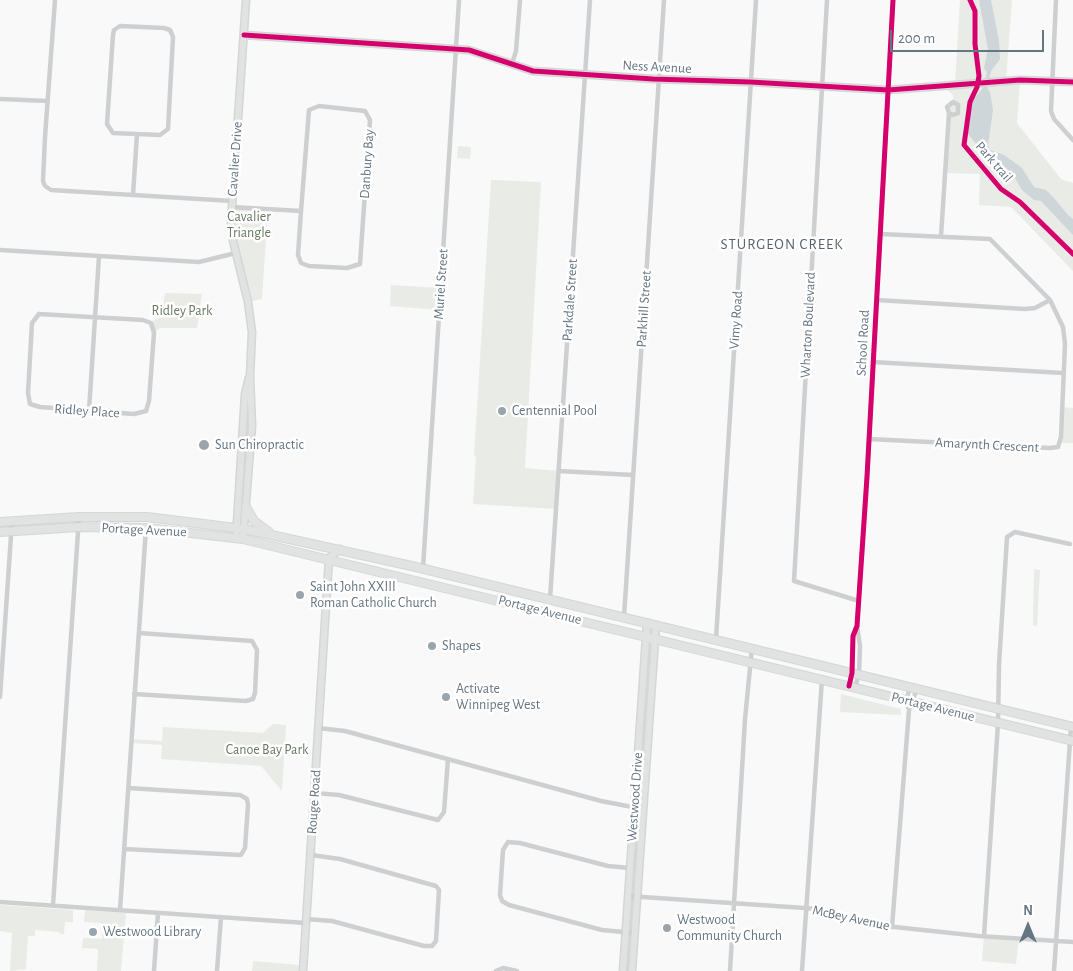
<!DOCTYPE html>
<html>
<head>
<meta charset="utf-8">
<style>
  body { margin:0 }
  #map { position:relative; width:1073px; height:971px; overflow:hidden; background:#f9f9f9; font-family:"Alegreya Sans",sans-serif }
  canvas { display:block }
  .north { position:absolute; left:1003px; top:901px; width:50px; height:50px; -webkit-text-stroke:4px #fff; paint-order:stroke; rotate:0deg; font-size:14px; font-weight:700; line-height:20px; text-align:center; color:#657683 }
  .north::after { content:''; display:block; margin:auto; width:18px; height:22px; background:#657683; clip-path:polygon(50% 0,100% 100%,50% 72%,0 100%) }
  .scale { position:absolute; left:890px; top:30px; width:154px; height:22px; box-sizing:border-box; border:2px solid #657683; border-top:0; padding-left:6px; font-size:15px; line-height:18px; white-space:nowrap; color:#657683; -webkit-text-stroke:4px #fff; paint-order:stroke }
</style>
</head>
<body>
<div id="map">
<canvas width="1073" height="971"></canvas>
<div class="north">N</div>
<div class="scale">200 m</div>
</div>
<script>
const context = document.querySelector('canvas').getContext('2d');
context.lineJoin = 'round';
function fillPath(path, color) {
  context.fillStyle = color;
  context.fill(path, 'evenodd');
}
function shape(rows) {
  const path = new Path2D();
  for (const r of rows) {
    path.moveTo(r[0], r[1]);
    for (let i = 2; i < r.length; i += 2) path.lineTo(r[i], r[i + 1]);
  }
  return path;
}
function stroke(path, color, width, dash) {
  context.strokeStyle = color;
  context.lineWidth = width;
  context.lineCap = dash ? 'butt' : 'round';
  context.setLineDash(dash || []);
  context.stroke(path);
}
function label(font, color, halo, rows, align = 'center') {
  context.font = font + ' "Alegreya Sans",sans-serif';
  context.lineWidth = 5;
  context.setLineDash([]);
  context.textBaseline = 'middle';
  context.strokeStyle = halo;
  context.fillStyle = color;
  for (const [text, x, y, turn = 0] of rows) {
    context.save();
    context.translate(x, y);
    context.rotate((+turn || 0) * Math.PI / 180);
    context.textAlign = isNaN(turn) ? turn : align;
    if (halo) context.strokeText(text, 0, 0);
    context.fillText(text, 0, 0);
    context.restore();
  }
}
fillPath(shape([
  [960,0,1012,0,1006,80,1020,80,1017,123,1061,179,1073,183,1073,271,1011,207,979,205,980,174,945,173,949,113,947,109,953,102,953,95,947,90,955,84],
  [458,146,471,147,470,159,457,158],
  [491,180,541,182,525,468,559,471,556,509,473,504,476,457,474,456],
  [232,207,268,209,262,299,248,302,233,241],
  [391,285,441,288,440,310,390,306],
  [165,293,202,294,197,328,160,328,154,333,151,323,162,315],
  [1062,407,1073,408,1073,443,1061,443],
  [1034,569,1040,570,1037,626,1033,625],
  [646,636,655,638,647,753,638,752],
  [841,694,901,709,901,715,840,712],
  [273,724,286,725,282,791,261,766,161,759,162,745,131,743,131,739,162,741,163,727,263,733],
  [635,807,643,809,632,971,623,971],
  [0,905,73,910,73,922,65,922,64,934,60,934,59,932,35,930,35,936,28,936,26,969,10,971,12,933,0,931],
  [85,910,126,913,121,971,97,971,98,949,82,948,83,938,102,939,102,923,84,922],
  [984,936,1019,938,1016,964,982,961],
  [253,961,299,965,299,971,252,971]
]), '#e8ebe6');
fillPath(shape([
  [979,0,991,0,999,41,1000,59,991,71,987,88,990,92,993,110,988,145,990,150,1004,155,1022,168,1034,187,1046,190,1053,197,1068,215,1073,219,1073,235,1041,201,1034,200,1022,190,1012,173,994,158,988,158,968,134,972,101,983,88,987,72,984,68,988,49]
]), '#ced6d9');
const secondary = shape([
  [244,35,469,50,533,71,653,79,750,82,888,90,1020,80,1073,82],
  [236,538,245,394,249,377],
  [243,539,252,426,250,376,252,332,248,302,233,241,231,222,246,0],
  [303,971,329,558,340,549],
  [623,971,647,623],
  [632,971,656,625]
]);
const highway = shape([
  [246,507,254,521,269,532],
  [0,522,79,517,147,517,244,529,416,567,1073,727],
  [0,532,79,527,146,528,243,539,1073,741]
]);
stroke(secondary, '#d5d6d7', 9);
stroke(highway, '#d5d6d6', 10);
stroke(shape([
  [55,0,45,137,43,181,45,186,51,190,232,201],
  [827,0,794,581,859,601],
  [1056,0,1051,111,1054,119,1073,140],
  [512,64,516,51,520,0],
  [0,99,48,101],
  [133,195,137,134,113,133,107,124,113,35,114,30,120,26,164,28,170,30,173,37,168,129,160,135,137,134],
  [232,207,301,211,309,110,319,106,365,111,370,120,360,264,347,268,309,266,301,263,298,255,301,211],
  [941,236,949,113,947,107,953,102,958,105,958,113,953,115,949,113],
  [0,250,199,262,236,253],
  [877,300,1025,309,1035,308,1050,300],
  [39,314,143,320,151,323,154,333,149,401,146,411,134,414,40,407,30,404,28,393,32,323,39,314],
  [873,362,1063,373],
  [89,411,99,256],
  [869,439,1050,448,1058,447,1061,437,1065,344,1063,327,1050,300,990,239,880,234],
  [559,471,633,475],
  [423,568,459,0],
  [550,599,590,0],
  [624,617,664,0],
  [716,639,756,0],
  [849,686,852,673,853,636,857,626,867,477,893,0],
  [855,687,859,674,860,646,857,626],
  [134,694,246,701,253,699,255,693,257,650,252,641,139,633],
  [0,697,12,521],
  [909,710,917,689],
  [318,728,345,731,601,801,643,809],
  [315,793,339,795,438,820,444,812,448,759],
  [124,849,241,855,245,848,248,805,247,799,240,795,128,788],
  [630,868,608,866,520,843,508,842,503,850,500,895,502,901,509,905,602,930,634,933],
  [628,896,819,909,876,925,979,936,1073,942],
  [0,902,306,923],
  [53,905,79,517],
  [120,910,146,528],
  [306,919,332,921,424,946,432,946,436,941,439,890,436,886,340,859,311,855],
  [892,927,909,710,906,701,910,687],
  [984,936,998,723,999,665,1007,537,1015,532,1070,544],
  [154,971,158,913],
  [217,971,221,917],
  [496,971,503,968,517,971],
  [730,971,745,719,752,648],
  [802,971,822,679],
  [1054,971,1071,727]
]), '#cecfd0', 4.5);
stroke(secondary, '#e1e2e2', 6);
stroke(highway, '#e1e2e2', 8);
stroke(shape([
  [970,0,975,11,975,44,979,76,977,87,970,102,964,145,1001,189,1020,202,1073,254],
  [244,35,469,50,533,71,653,79,750,82,888,90,1020,80,1073,82],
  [849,686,852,673,853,636,857,626,867,477,893,0]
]), '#d6006c', 5);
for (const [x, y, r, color] of [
  [502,411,5,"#99a4ac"],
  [204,445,6,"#99a4ac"],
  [300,595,5,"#99a4ac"],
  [432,646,5,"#99a4ac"],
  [446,697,5,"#99a4ac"],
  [667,928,5,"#99a4ac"],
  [93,932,5,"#99a4ac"]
]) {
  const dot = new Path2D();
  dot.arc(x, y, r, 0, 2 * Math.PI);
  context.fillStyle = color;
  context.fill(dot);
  stroke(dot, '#fff', 2);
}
label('14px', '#657683', '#fff', [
  ["Ness Avenue",657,67,3],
  ["Cavalier Drive",235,159,-86],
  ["Park trail",994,162,49],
  ["Danbury Bay",367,164,-86],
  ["Muriel Street",441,284,-86],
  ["Parkdale Street",570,300,-86],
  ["Parkhill Street",644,309,-86],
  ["Vimy Road",736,320,-86],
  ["Wharton Boulevard",808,325,-87],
  ["School Road",863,343,-87],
  ["Ridley Place",87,411,4],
  ["Amarynth Crescent",987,445,3],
  ["Portage Avenue",144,530,3],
  ["Portage Avenue",540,610,14],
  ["Portage Avenue",933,707,14],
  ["Westwood Drive",635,797,-86],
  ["Rouge Road",314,802,-86],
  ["McBey Avenue",851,918,12]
]);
label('14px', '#687a64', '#fff', [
  ["Cavalier",249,217],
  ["Triangle",249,233],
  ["Ridley Park",182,311],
  ["Canoe Bay Park",267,750]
]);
label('14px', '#657683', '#fff', [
  ["Centennial Pool",512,411],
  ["Sun Chiropractic",215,445],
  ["Saint John XXIII",310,587],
  ["Roman Catholic Church",310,603],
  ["Shapes",442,646],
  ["Activate",456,689],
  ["Winnipeg West",456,705],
  ["Westwood",677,920],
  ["Community Church",677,936],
  ["Westwood Library",103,932]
], 'left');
context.letterSpacing = '1px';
label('15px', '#57646e', '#fff', [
  ["STURGEON CREEK",782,244]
]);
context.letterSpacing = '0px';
</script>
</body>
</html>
